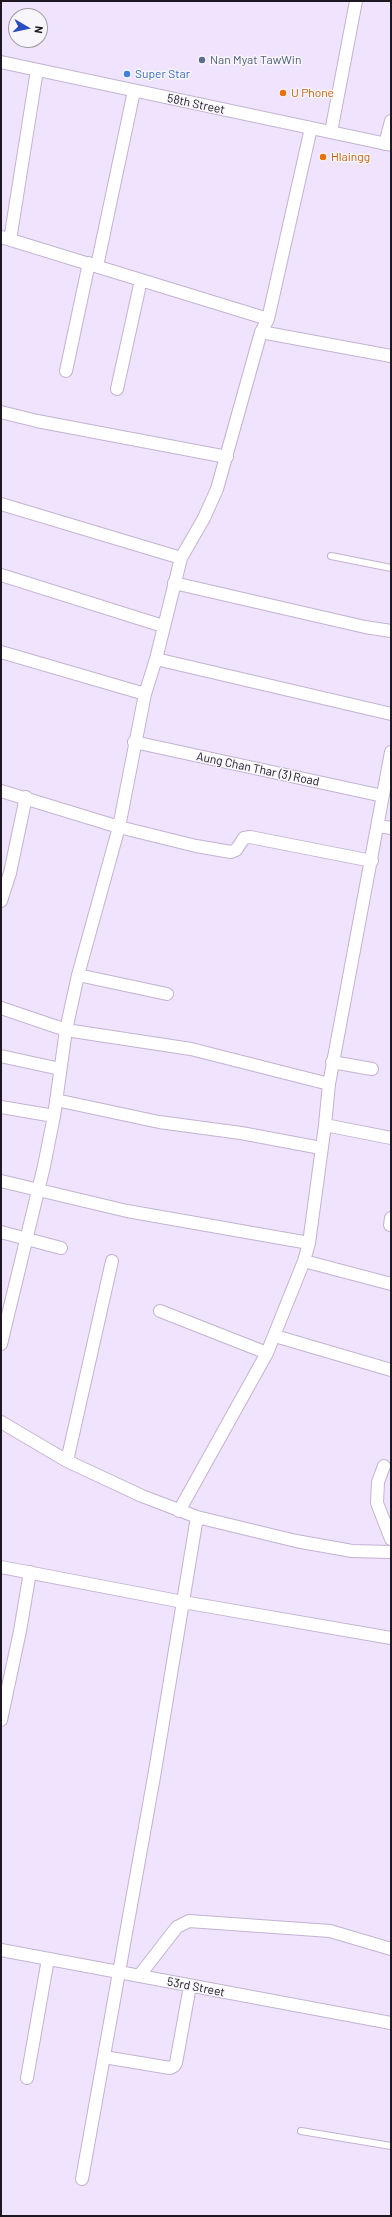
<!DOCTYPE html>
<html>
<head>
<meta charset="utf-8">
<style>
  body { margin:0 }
  #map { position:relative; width:392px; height:2217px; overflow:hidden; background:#f0e3fd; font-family:Barlow,sans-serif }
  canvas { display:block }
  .frame { position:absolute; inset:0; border:2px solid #1d1722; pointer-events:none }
  .north { position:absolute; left:8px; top:8px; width:40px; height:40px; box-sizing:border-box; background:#f8f5fb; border:1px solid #a09ca4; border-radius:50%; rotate:99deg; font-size:11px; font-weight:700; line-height:16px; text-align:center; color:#1d1722 }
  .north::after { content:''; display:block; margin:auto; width:14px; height:18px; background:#294dbc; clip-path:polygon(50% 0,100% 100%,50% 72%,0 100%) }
</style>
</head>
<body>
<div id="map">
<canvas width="392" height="2217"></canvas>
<div class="frame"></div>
<div class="north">N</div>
</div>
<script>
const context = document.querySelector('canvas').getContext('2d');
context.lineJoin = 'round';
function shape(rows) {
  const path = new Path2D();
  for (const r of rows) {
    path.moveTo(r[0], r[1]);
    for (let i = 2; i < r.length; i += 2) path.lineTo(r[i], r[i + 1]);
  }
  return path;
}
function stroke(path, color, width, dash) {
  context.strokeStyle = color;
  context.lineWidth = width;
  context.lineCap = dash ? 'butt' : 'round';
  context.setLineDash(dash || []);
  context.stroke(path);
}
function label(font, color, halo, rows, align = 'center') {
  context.font = font + ' Barlow,sans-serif';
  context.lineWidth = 3;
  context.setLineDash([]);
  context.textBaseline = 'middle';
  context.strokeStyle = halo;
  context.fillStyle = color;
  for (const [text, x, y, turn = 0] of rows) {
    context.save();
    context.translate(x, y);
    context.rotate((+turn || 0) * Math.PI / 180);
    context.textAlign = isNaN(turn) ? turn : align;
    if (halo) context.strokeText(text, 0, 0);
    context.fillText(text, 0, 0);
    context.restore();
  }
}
const lane = shape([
  [331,556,391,568],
  [301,2131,391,2146]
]);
const street = shape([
  [1,62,391,145],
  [331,132,356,1],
  [385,144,391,121],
  [1,237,268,319],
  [10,240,37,70],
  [97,266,134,91],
  [261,332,391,356],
  [66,371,89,263],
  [117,389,141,280],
  [1,412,37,421,227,457],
  [1,504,181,558],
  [1,575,163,626],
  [174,583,365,627,391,631],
  [1,652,145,694],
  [156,659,391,714],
  [134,742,383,796],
  [1,791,119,827,196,846,231,852,236,850,244,838,250,837,372,861],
  [379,826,391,828],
  [1,901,10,873,26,797],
  [78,975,167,994],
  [1,1008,66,1030,191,1049,329,1084],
  [1,1056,60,1069],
  [332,1062,372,1069],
  [56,1100,159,1122,241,1133,321,1148],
  [1,1107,54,1116],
  [325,1125,391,1138],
  [1,1181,127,1211,309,1243],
  [390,1225,391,1218],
  [1,1232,61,1248],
  [304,1261,391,1284],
  [160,1311,267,1353],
  [275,1336,391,1370],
  [1,1344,44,1166,54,1116,66,1030,78,975,119,827,145,694,156,659,181,558,204,518,217,489,261,332,268,319,311,128],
  [1,1422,67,1461,142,1496,197,1517,296,1541,352,1551,391,1552],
  [67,1461,112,1261],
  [384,1466,378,1482,377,1503,391,1539],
  [179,1511,267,1353,304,1261,309,1243,325,1125,329,1084,391,752],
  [1,1567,183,1602,391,1638],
  [1,1720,20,1631,30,1572],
  [1,1950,391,2023],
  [139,1976,177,1927,189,1921,330,1931,391,1949],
  [104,2057,170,2068,174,2066,176,2063,190,1986],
  [27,2078,48,1959],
  [82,2179,155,1771,197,1517]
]);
stroke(lane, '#c3b3d2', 8);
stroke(street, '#c3b3d2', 14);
stroke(lane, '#fff', 6);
stroke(street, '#fff', 12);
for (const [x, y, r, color] of [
  [202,60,4,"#5c6f8a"],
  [127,74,4,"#3f7fe0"],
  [283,93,4,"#e8710a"],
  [323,157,4,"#e8710a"]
]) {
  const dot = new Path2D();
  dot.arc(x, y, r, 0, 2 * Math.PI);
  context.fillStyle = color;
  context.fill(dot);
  stroke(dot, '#f8f5fb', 1.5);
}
label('12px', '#4e5e75', '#f8f5fb', [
  ["Nan Myat TawWin",210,60]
], 'left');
label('12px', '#366cbe', '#f8f5fb', [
  ["Super Star",135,74]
], 'left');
label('12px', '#c56008', '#f8f5fb', [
  ["U Phone",291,93],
  ["Hlaingg",331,157]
], 'left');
label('12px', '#1d1722', '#f8f5fb', [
  ["58th Street",196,104,12],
  ["Aung Chan Thar (3) Road",258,769,12],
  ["53rd Street",196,1987,11]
]);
</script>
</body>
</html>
